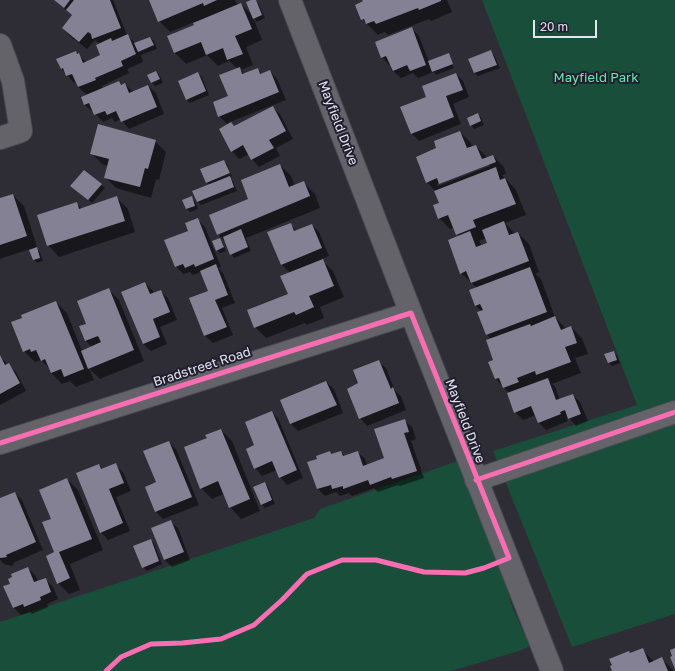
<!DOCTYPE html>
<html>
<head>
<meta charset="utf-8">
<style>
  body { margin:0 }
  #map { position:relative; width:675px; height:671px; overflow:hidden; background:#2e2d36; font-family:"Golos Text",sans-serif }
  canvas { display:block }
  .scale { position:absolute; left:533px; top:20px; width:64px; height:18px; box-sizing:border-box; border:2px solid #e5e4f0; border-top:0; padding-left:5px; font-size:12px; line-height:14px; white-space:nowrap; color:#e5e4f0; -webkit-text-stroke:3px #211f2f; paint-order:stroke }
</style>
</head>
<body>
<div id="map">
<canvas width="675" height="671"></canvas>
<div class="scale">20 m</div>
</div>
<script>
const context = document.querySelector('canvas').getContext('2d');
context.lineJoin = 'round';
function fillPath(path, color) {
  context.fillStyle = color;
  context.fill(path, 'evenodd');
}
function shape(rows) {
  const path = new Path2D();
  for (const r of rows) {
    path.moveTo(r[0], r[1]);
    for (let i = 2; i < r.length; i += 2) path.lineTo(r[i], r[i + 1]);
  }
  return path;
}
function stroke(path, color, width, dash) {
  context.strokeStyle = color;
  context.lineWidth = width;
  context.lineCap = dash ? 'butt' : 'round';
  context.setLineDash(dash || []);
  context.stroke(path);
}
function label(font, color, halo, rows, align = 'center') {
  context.font = font + ' "Golos Text",sans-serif';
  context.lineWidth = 4;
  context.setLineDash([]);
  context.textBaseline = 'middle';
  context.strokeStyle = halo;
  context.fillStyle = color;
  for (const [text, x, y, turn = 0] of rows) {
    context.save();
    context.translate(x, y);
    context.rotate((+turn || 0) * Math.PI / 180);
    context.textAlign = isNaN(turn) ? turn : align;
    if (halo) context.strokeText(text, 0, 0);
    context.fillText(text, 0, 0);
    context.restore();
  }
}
fillPath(shape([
  [482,0,675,0,675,614,572,647,493,451,637,405],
  [458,461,497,557,513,609,530,646,519,651,451,671,0,671,0,622,314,518,320,509]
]), '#194e3a');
fillPath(shape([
  [54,0,113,0,127,35,135,43,150,38,154,41,157,49,141,55,143,62,127,69,129,73,102,86,103,89,119,82,122,85,125,84,133,92,148,86,156,93,164,114,129,129,121,119,115,122,112,118,103,122,94,112,93,112,85,105,82,97,87,95,78,87,76,82,74,83,61,68,76,52,86,62,101,56,100,44,95,40,87,49,70,36,63,28,73,16],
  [150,0,235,0,238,5,241,4,253,16,254,0,258,3,265,18,257,22,253,17,262,40,246,47,253,65,241,70,245,74,257,69,262,74,270,71,277,79,286,100,230,122,235,127,272,107,280,114,293,139,276,148,280,156,259,167,252,159,249,154,239,159,232,151,228,125,219,116,229,97,238,69,229,61,218,66,207,55,186,64,175,53,196,26,194,22,170,32,159,21],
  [363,0,447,0,452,12,431,21,429,19,388,35,385,32,378,35,362,19],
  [411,28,419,36,429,62,449,54,451,57,449,57,454,68,436,75,434,72,418,78,413,73,401,78,393,71,391,64,389,65,382,57],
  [491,51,494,55,500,68,478,76,475,73,470,59],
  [156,72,160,76,163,83,155,86,152,83],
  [198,74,202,77,209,95,190,103,186,99],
  [456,74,463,81,469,97,453,104,461,124,419,141,411,133,428,97],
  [478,114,481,118,484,125,474,129,471,125],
  [460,132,471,143,472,147,476,146,487,157,493,156,504,167,506,174,502,175,516,190,526,215,505,223,515,234,518,233,529,244,539,272,535,274,541,279,555,317,566,329,571,327,582,338,588,354,575,358,581,373,552,384,555,387,560,400,573,395,580,402,588,421,576,426,569,418,567,419,568,421,546,430,538,422,536,415,523,420,515,412,510,394,496,379,495,360,491,339,487,335,479,313,482,312,476,306,477,288,461,273,459,236,454,227,450,229,439,218,440,203,436,192,427,182,438,149],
  [488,164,490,166,438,186,437,184],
  [487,238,489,244,482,246,479,241],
  [155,141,166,152,159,180,156,179,151,198,116,188,105,177,108,166,102,164,91,153],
  [224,161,227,164,232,177,230,178,233,181,237,191,201,205,198,202,210,185,206,182],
  [280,165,291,176,295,186,304,183,315,194,320,208,246,238,251,251,234,258,231,254,226,243,218,234],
  [101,185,105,188,92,203,75,189],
  [13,195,24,206,37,247,36,248,40,252,43,261,37,263,34,259,30,249,0,259,0,199],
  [191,197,195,201,198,209,190,212,187,209],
  [117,198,128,209,135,232,59,257,48,245,76,203,82,209],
  [197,219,205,227,221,267,218,268,223,273,235,303,222,308,233,335,213,343,205,336,190,299,209,291,201,272,193,275,190,272,183,274,176,266,189,232],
  [290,224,297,231,312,225,319,232,329,256,321,259,333,271,344,297,320,307,324,318,307,325,305,323,266,338,255,327,289,295,290,273,282,265],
  [220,239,223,243,226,251,220,253,217,250],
  [145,283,152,290,154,294,160,291,168,298,177,320,160,327,167,344,151,351,143,344],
  [108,289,119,300,144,361,100,379,89,368,94,380,76,387,70,381,62,384,51,373,50,369,41,360,35,362,24,351,56,302,67,313,82,351,92,347,86,341,81,327,88,324],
  [614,352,617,356,620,363,612,366,609,363],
  [0,357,16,372,26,391,0,405],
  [378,361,386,368,395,391,401,396,406,410,367,426,360,418,360,384],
  [326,382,334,389,343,413,298,431,291,424],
  [272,412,279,420,303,478,287,485,280,477,277,470,262,476,255,468,255,446],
  [404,420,412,427,416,439,411,441,424,478,400,486,398,485,378,492,374,488,352,496,349,493,340,496,336,492,325,496,318,489,319,460,330,453,332,455,341,452,345,456,358,452,365,459,367,465,386,459],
  [221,430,232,441,260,511,241,519,230,507,224,494,212,499,201,488,208,438],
  [169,442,176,449,199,505,163,519,156,512,146,487,157,483],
  [99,465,103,470,115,465,123,472,131,491,116,497,130,531,108,540,101,532],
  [67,479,78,490,103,550,70,564,80,590,69,594,58,583,56,552],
  [265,483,268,487,275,504,265,508,262,505],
  [15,493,22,500,43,550,13,563,14,565,11,566,4,564,0,560,0,499],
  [170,521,178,528,190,560,172,567,165,560],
  [150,540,154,543,162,564,147,571,143,567],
  [28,568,35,575,38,582,45,579,53,587,58,599,47,604,48,607,32,614,30,612,21,615,14,608,5,587,11,584],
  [642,649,654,662,662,659,674,671,613,671,629,652,631,654]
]), '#0007');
fillPath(shape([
  [54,0,70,0,64,8],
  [74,0,110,0,121,28,92,39,91,34,88,32,79,42,62,28,72,15,66,10],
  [149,0,217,0,204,6,203,3,158,22],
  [251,0,256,0,262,15,253,19,246,2],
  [362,0,441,0,441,1,419,10,418,8,376,24,374,21,366,24,364,19,361,20,355,5,363,1],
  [241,3,252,29,235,36,243,54,227,60,223,48,206,55,201,42,174,53,167,36,194,25,193,23],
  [412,27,426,65,410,71,407,65,393,71,386,56,381,58,375,42],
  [128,34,136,54,121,61,123,66,95,78,96,80,78,87,72,74,66,76,63,68,61,69,56,59,76,51,77,54,79,53,83,63,100,55,96,45,111,38,112,41],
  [150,37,154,45,138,52,134,43],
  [491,50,497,65,474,73,468,59],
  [449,53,453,64,432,72,428,61],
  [240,67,242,74,258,68,260,74,270,70,279,92,218,117,213,102,228,96,219,75],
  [156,71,160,79,151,83,147,75],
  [198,72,206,91,186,100,178,81],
  [456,73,463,90,446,96,454,117,411,134,400,107,426,97,422,86],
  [119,81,121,85,125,83,129,93,148,85,157,107,121,122,116,111,107,115,105,111,94,115,89,103,84,105,81,97],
  [273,106,286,131,269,140,274,148,251,160,243,145,231,152,219,129,231,122,234,126],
  [478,113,481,121,470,126,467,118],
  [98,124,156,140,148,169,145,168,140,187,104,178,109,159,90,154],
  [460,131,467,148,476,145,482,159,493,155,496,162,439,184,437,178,426,183,416,157,436,148,434,141],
  [224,160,230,173,206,183,200,169],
  [280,164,289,187,304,181,310,196,217,235,209,215,248,199,241,180],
  [496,167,500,180,505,178,516,204,473,220,476,227,456,235,448,215,438,219,433,205,439,203,434,191],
  [84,170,102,184,88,200,70,186],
  [230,176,234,187,197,202,192,191],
  [13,194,27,236,0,245,0,198],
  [117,196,125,221,47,246,37,215,77,202,79,209],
  [192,196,195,206,186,209,182,200],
  [198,218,214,259,195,267,194,264,185,268,183,264,175,267,164,240,188,231,185,223],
  [504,221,509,235,518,232,529,261,471,283,466,271,460,274,448,240,470,231,476,247,487,243,482,230],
  [291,223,294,231,312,224,322,248,281,265,267,232],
  [241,229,248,247,230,255,223,237],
  [220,238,224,247,216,251,212,241],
  [37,247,40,258,33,260,29,250],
  [323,259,334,286,309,296,314,307,296,315,294,312,254,328,247,310,288,294,280,276],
  [216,264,228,295,215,300,227,327,204,336,189,298,208,291,200,271],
  [530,267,547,312,486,335,477,312,483,310,480,304,475,306,469,290],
  [145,282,150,294,161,290,170,312,153,319,160,337,143,344,121,292],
  [109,288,134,350,88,369,81,351,101,342,98,336,85,341,79,326,86,324,77,301],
  [56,301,84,369,64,377,61,369,51,373,45,359,41,361,36,350,31,352,30,349,23,352,11,322,22,318,21,315],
  [555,316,561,330,571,326,577,343,565,347,571,362,536,375,535,371,517,378,519,382,503,388,499,378,495,379,488,362,493,360,486,340,530,324,531,326],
  [614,351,617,360,608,363,604,354],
  [0,355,5,365,9,363,20,383,0,394],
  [379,360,391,389,393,387,399,403,359,419,347,389,358,383,353,370],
  [548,378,556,400,573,394,581,414,568,419,565,410,560,412,561,414,538,423,531,406,514,413,507,393],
  [326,381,337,405,290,424,280,400],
  [272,411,297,470,279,478,272,461,254,469,246,449,254,445,245,422],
  [405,419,409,432,404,433,417,471,392,479,391,477,370,485,368,480,343,489,343,486,332,489,331,485,317,489,307,462,317,459,316,456,330,451,331,454,341,451,343,456,358,451,363,466,384,458,374,429],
  [221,429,250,499,229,508,218,481,200,489,184,447,207,438,205,435],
  [169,441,192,497,155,512,145,487,156,482,143,451],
  [116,463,124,483,109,489,123,523,100,533,76,473,99,464,101,469],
  [67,478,92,539,59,552,70,578,57,584,46,556,54,552,42,522,51,519,39,490],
  [265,482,272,500,261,505,253,487],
  [15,492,36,542,6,555,7,557,0,558,0,498],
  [171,520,184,552,164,560,151,528],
  [151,539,159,561,142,568,133,546],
  [28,567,34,582,46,578,51,592,40,597,41,600,24,607,23,604,13,608,3,586,10,584,8,579,12,577,11,574],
  [643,648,649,663,662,657,668,671,612,671,610,666,612,665,609,659,629,651,630,653],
  [675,648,675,669,670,657,672,656,670,650]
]), '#838193');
const minor = shape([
  [290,0,411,313,552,671],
  [0,45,13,81,21,131,0,138],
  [0,443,411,313],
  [476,480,675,412]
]);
stroke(minor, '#4c4b53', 24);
stroke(minor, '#64636a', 22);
stroke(shape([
  [0,443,411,313,509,558,484,568,465,573,424,572,376,560,342,560,307,574,282,600,254,625,221,639,182,643,151,644,121,657,106,671],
  [476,480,675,412]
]), '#f96db3', 5);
label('13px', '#68e8b2', '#211f2f', [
  ["Mayfield Park",596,78]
]);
label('13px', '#e5e4f0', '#211f2f', [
  ["Mayfield Drive",338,123,69],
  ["Bradstreet Road",202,367,-18],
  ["Mayfield Drive",465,421,69]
]);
</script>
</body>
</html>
